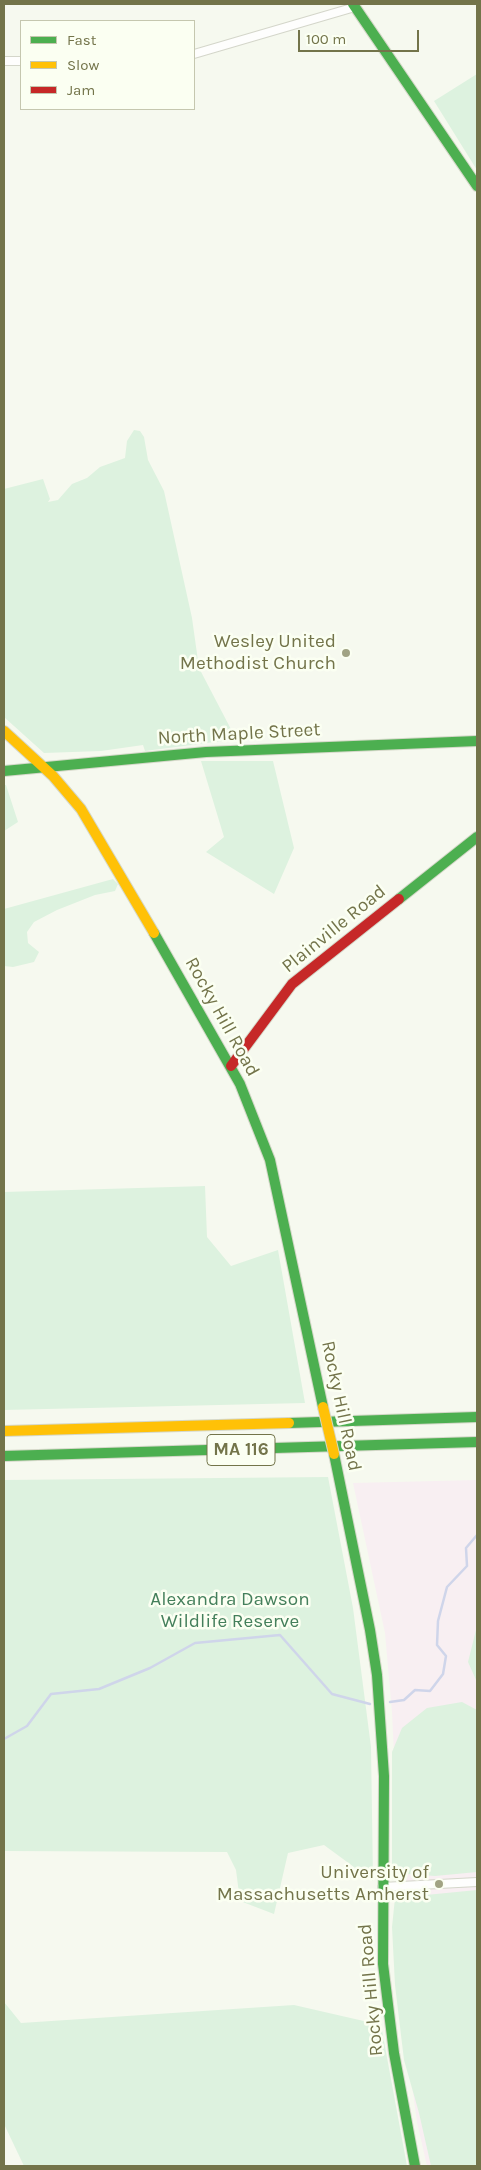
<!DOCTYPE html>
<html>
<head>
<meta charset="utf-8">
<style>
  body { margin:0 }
  #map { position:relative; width:481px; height:2170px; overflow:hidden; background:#f6f9ef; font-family:Karla,sans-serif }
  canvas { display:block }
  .frame { position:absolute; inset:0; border:5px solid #73744a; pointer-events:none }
  .legend { position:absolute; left:20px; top:20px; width:175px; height:90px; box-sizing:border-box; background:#fbfff2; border:1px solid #c5c7af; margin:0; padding:6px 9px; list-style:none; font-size:15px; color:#73744a }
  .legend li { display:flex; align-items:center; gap:10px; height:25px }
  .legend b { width:25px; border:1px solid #c5c7af }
  .scale { position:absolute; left:298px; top:30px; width:121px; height:22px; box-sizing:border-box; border:2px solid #73744a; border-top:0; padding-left:6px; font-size:15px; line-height:18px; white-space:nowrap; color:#73744a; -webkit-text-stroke:4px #fbfff2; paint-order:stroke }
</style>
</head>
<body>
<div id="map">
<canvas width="481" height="2170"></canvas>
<div class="frame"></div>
<ul class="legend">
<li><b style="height:6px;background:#4caf50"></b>Fast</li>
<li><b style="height:6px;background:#ffc107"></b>Slow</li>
<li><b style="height:6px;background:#c62828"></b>Jam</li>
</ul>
<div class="scale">100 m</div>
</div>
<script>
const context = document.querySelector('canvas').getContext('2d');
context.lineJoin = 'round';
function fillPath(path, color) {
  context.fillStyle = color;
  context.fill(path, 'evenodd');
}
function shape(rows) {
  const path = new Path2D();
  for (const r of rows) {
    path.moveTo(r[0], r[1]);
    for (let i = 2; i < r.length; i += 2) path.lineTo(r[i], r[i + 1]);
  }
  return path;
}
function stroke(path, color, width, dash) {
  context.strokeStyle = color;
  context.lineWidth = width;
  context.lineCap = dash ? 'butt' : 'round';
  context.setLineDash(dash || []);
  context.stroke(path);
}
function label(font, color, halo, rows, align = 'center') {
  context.font = font + ' Karla,sans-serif';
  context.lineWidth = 5;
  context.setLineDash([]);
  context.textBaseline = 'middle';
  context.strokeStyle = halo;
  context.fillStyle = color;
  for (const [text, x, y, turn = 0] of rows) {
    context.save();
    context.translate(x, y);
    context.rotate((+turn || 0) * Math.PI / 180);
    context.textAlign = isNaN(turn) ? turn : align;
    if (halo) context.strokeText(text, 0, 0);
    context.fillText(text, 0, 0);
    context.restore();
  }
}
fillPath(shape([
  [477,1480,477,2166,427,2166,417,2122,408,2056,392,1712,385,1633,353,1483]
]), '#f8eff2');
fillPath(shape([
  [477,74,477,170,434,101],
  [134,430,140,431,144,437,148,460,164,491,192,618,199,668,234,735,222,741,145,751,143,745,101,751,44,753,4,717,4,489,43,479,50,499,48,502,58,500,72,484,87,478,100,467,125,458,127,441],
  [201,761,273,761,294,848,274,894,206,852,224,837],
  [4,785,6,785,18,822,4,831],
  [113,879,118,884,115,891,95,895,57,910,34,922,27,932,28,943,39,952,34,962,13,967,4,966,4,909],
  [205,1186,207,1237,231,1266,278,1250,305,1403,4,1410,4,1192],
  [328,1477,353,1608,371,1747,373,1881,324,1845,288,1853,274,1914,240,1901,236,1870,227,1852,4,1851,4,1480],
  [477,1626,477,1682,468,1662],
  [462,1702,477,1710,477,1872,435,1876,396,1873,392,1867,392,1752,402,1728,427,1708],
  [477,1890,477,2166,431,2166,419,2113,404,2060,395,1985,392,1927,395,1898],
  [4,2002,21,2023,294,2005,381,2025,407,2166,24,2166,4,2124]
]), '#ddf2df');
stroke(shape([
  [390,1702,404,1700,415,1690,430,1691,443,1674,446,1656,437,1645,438,1621,447,1587,467,1566,466,1548,477,1535],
  [4,1739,27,1726,51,1694,99,1689,150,1668,195,1643,280,1635,332,1694,370,1704]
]), '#cfd5ea', 2.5);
const street = shape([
  [194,54,355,7],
  [4,61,21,61],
  [382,1887,477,1882]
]);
const fast = shape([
  [353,4,477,186],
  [4,771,206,752,477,741],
  [399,899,477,837],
  [154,933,240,1084,270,1160,323,1407],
  [289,1423,477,1417],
  [334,1454,370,1630,377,1675,384,1776,383,1964,394,2053,415,2166],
  [4,1456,477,1442]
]);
const slow = shape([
  [4,731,53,776,81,809,154,933],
  [4,1431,289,1423]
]);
const jam = shape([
  [231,1066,292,984,399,899]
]);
stroke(street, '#d4d6ca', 10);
stroke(fast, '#d5d8c9', 12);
stroke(slow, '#d5d8c9', 12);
stroke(jam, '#d5d8c9', 12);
stroke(street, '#fefefd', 8);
stroke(fast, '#4caf50', 10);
stroke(slow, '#ffc107', 10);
stroke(jam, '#c62828', 10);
const slowBridge = shape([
  [323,1407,334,1454]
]);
stroke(slowBridge, '#d5d8c9', 12, []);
stroke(slowBridge, '#ffc107', 10);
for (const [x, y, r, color] of [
  [346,653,5,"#a1a384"],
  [439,1884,5,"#a1a384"]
]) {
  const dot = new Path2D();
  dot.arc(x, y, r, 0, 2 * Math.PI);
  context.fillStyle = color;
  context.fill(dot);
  stroke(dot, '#fbfff2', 2);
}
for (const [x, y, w] of [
  [241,1450,68]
]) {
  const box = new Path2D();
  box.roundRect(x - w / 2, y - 15.5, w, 31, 4);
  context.fillStyle = '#fbfff2';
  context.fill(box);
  stroke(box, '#73744a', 1);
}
label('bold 18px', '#73744a', null, [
  ["MA 116",241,1450]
]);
label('19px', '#73744a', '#fbfff2', [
  ["Wesley United",336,642],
  ["Methodist Church",336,664],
  ["University of",429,1873],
  ["Massachusetts Amherst",429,1895]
], 'right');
label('19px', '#73744a', '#fbfff2', [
  ["North Maple Street",239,734,-3],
  ["Plainville Road",334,929,-39],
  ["Rocky Hill Road",222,1017,61],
  ["Rocky Hill Road",341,1406,78],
  ["Rocky Hill Road",371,1990,-95]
]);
label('19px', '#447f5b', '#fbfff2', [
  ["Alexandra Dawson",230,1600],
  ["Wildlife Reserve",230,1622]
]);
</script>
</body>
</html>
